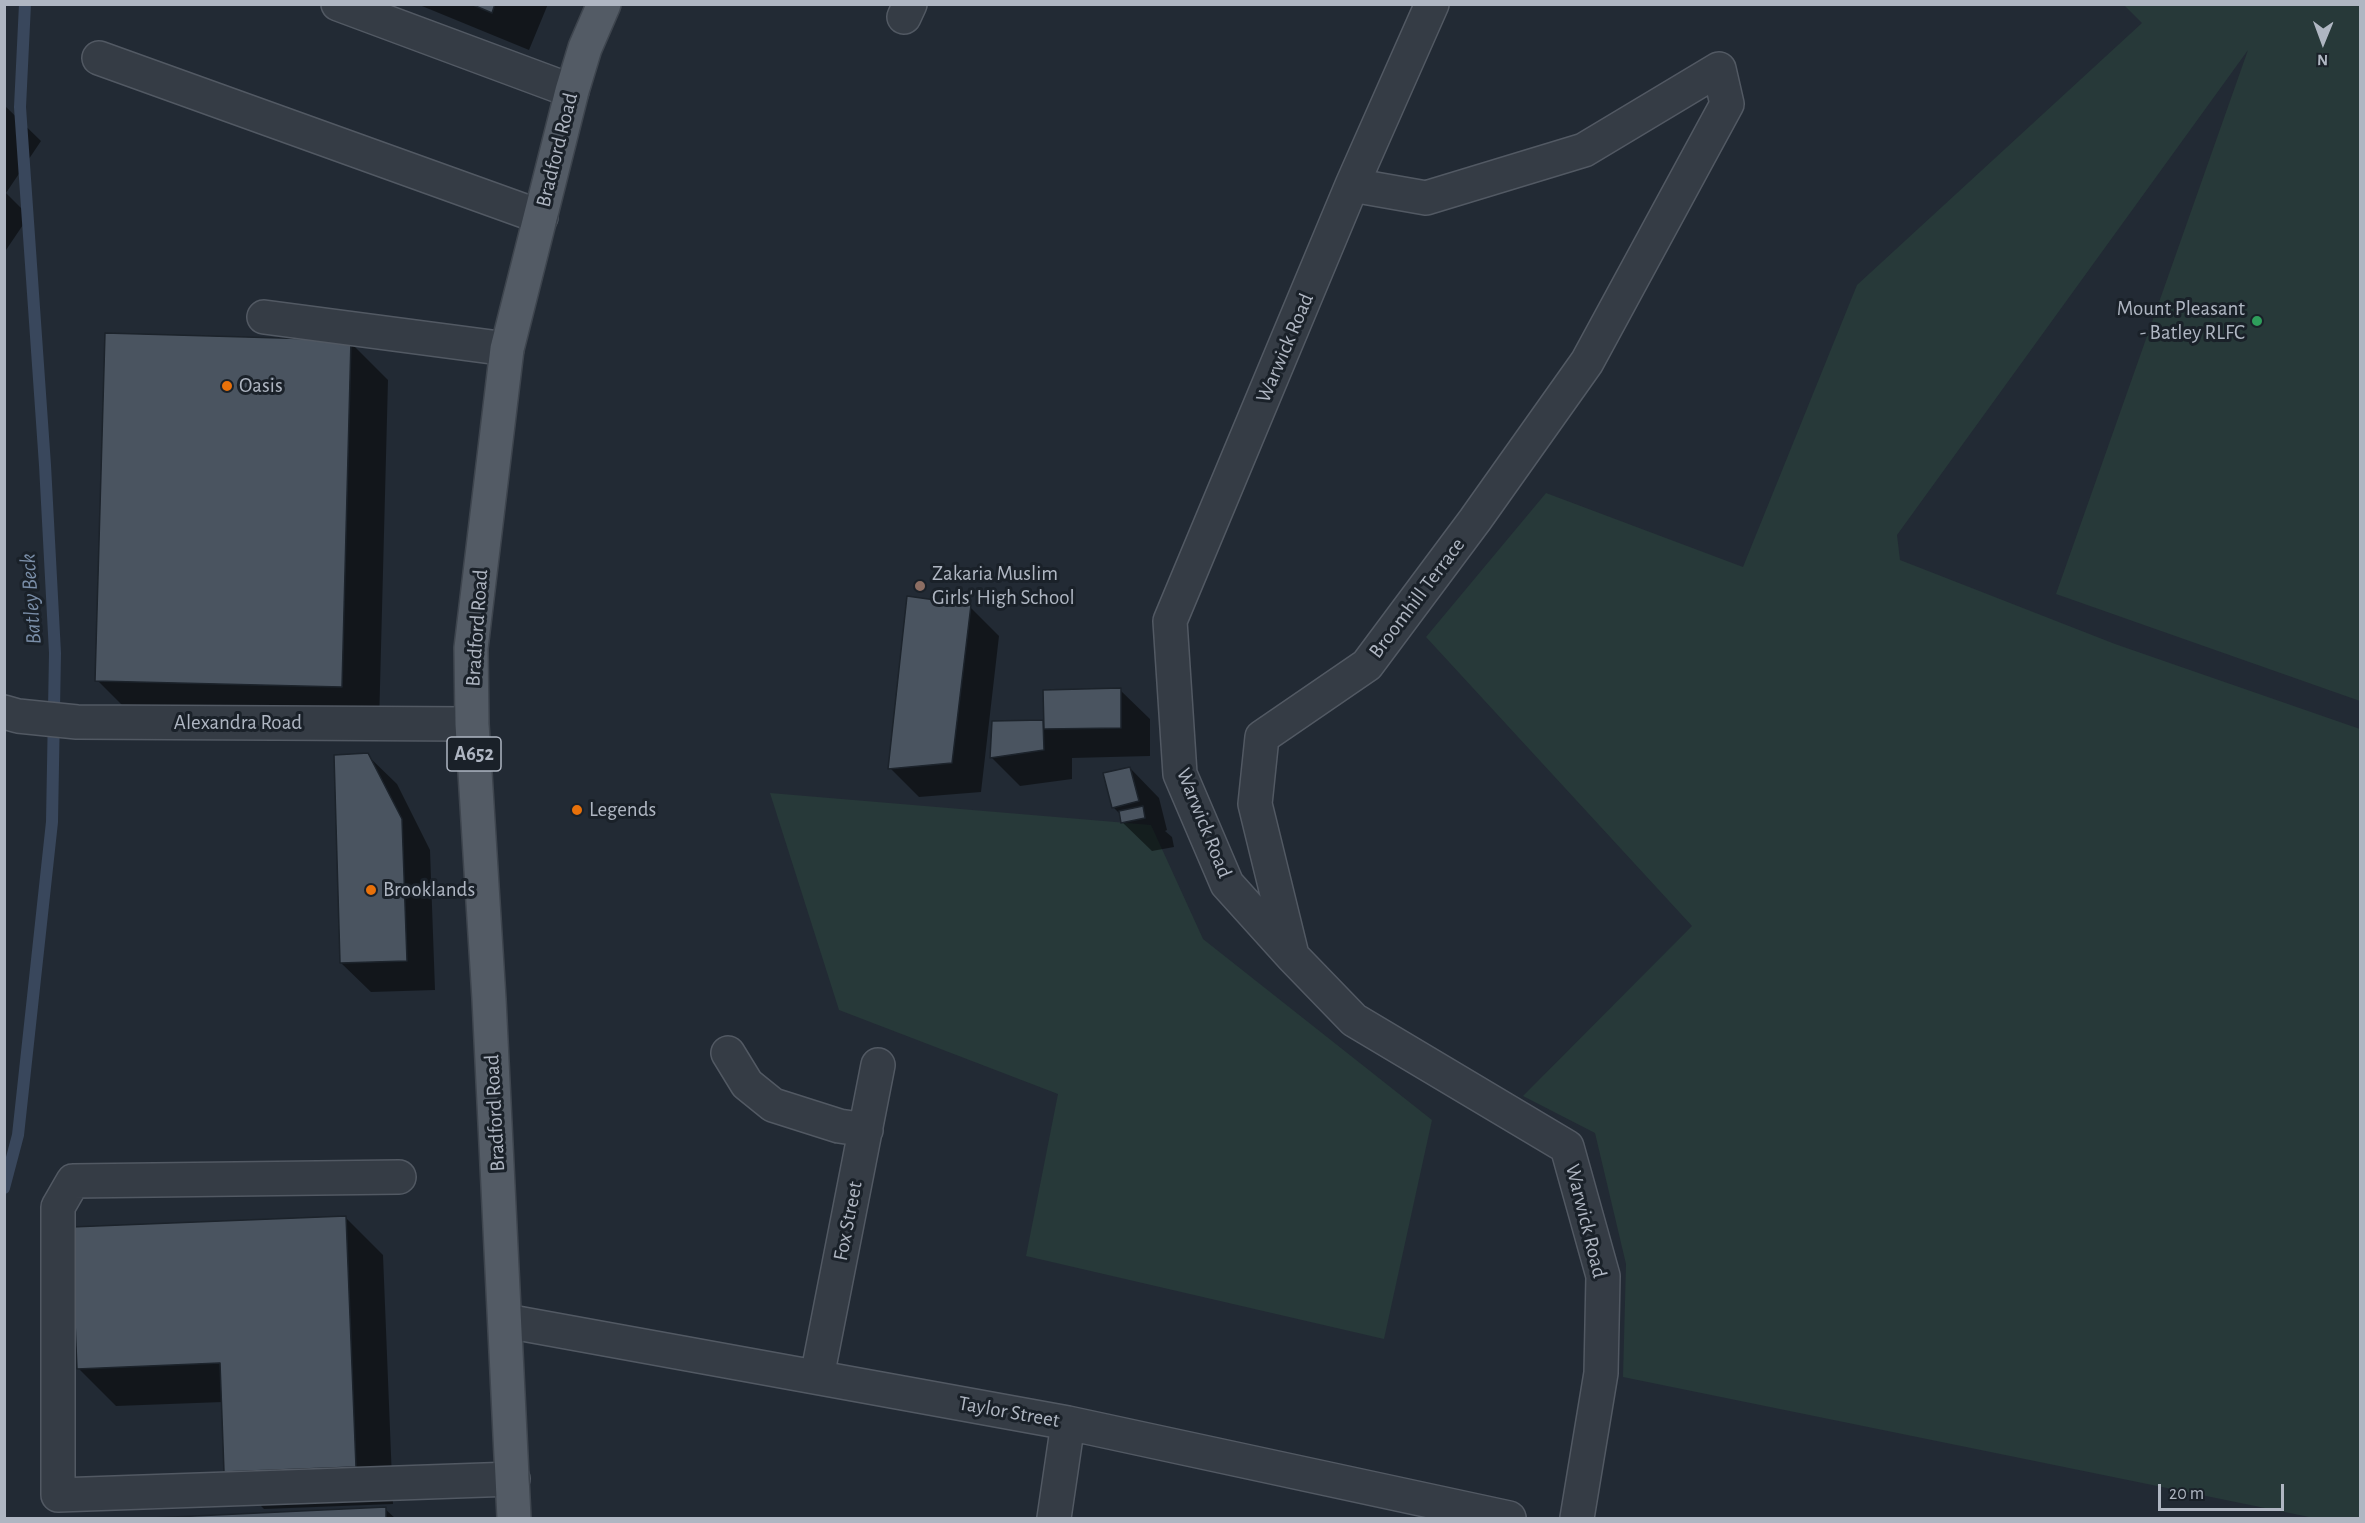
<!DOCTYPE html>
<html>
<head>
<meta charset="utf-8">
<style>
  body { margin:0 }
  #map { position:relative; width:2365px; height:1523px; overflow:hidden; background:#222a34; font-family:"Alegreya Sans",sans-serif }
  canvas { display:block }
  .frame { position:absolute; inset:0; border:6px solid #afb6c2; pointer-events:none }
  .north { position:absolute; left:2293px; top:12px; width:60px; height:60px; -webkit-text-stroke:4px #1a2129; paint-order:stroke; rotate:181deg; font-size:16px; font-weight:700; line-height:24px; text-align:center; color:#afb6c2 }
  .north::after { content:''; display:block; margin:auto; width:21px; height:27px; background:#afb6c2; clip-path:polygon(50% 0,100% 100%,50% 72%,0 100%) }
  .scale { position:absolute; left:2158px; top:1484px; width:126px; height:27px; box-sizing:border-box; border:3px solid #afb6c2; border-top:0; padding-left:8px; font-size:18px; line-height:21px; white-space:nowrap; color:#afb6c2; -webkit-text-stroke:4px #1a2129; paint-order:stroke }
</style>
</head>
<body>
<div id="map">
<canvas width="2365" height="1523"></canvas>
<div class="frame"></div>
<div class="north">N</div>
<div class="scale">20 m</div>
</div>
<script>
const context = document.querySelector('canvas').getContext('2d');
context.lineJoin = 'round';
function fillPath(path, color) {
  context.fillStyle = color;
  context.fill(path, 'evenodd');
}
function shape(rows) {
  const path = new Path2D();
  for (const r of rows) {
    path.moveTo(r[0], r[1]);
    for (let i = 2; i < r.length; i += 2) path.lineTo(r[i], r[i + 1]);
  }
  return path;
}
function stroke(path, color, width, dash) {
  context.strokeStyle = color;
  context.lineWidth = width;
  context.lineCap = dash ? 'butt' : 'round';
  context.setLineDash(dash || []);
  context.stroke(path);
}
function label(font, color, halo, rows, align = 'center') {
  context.font = font + ' "Alegreya Sans",sans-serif';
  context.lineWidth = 6;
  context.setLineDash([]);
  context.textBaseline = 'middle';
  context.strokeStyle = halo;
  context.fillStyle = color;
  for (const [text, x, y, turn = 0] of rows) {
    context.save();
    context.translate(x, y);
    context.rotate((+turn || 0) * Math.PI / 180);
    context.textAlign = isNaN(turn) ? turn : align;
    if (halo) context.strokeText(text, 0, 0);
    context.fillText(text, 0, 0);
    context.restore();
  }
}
fillPath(shape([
  [2124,5,2360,5,2360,701,2056,594,2248,50,1897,535,1900,560,2115,644,2360,729,2360,1518,2314,1518,1623,1377,1626,1264,1595,1133,1523,1096,1692,926,1426,637,1546,493,1743,567,1857,285,2142,23],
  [770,793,1151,825,1203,939,1432,1120,1384,1339,1026,1256,1058,1094,839,1010]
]), '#273939');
fillPath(shape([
  [417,4,548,4,529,50],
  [4,105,41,141,6,193,29,216,4,253],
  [350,342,388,380,379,725,135,718,97,680],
  [970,607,999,636,981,792,919,797,890,768],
  [1120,690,1150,719,1150,756,1072,758,1072,779,1020,786,991,757,993,723,1045,721],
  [367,755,397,784,430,850,435,990,371,992,341,963],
  [1130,768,1159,798,1167,830,1165,831,1172,837,1174,847,1152,851,1122,822,1121,815,1113,807],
  [345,1217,383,1255,393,1504,264,1509,226,1471,223,1402,116,1406,78,1368],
  [385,1509,395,1518,184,1518]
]), '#0007');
stroke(shape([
  [4,1188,18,1135,52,822,55,653,45,465,20,107,25,4]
]), '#39475c', 12);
const building = shape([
  [471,4,495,4,492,13,471,4],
  [105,333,351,340,342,687,95,681,105,333],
  [907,596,971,605,952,763,888,769,907,596],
  [1121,688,1121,728,1044,729,1043,690,1121,688],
  [1043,720,1044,750,990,758,992,721,1043,720],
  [368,753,402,819,407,961,340,963,334,755,368,753],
  [1130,767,1139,801,1112,808,1103,773,1130,767],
  [1143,806,1145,818,1121,823,1119,811,1143,806],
  [346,1216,356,1467,224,1472,220,1363,77,1369,71,1227,346,1216],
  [386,1507,386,1518,152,1518,386,1507]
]);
fillPath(building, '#4a5460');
stroke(building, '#1c232b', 1.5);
const minor = shape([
  [338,4,572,91],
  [1432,4,1352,185,1170,621,1180,774,1227,884,1292,956,1354,1020,1567,1147,1603,1276,1601,1373,1577,1518],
  [904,17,910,4],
  [99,58,541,217],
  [264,317,507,349],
  [4,712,18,716,77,722,472,724],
  [1291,951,1255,804,1262,737,1367,665,1475,520,1587,362,1727,104,1719,69,1584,150,1426,198,1352,185],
  [728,1053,747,1084,773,1105,839,1126,866,1130],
  [399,1177,73,1181,58,1207,58,1495,513,1479],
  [506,1321,1068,1423,1509,1518],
  [817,1377,878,1065],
  [1054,1518,1068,1423]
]);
const major = shape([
  [514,1518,489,999,472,724,471,648,507,349,572,91,585,48,604,4]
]);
stroke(minor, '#525963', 36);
stroke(major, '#3e454e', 36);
stroke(minor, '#353c45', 33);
stroke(major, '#535b65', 33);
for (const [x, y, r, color] of [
  [2257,321,6,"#2e9e5b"],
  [227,386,6,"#e8710a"],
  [920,586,6,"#8d6e63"],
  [577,810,6,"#e8710a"],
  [371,890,6,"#e8710a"]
]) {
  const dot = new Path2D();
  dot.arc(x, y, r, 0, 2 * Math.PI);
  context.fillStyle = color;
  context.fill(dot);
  stroke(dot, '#1a2129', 2);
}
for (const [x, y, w] of [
  [474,754,54]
]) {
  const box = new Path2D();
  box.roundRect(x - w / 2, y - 17, w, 34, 4.5);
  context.fillStyle = '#1a2129';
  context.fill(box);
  stroke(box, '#afb6c2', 1.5);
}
label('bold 20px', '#afb6c2', null, [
  ["A652",474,754]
]);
label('21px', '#afb6c2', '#1a2129', [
  ["Bradford Road",557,150,-76],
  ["Warwick Road",1285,348,-67],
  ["Broomhill Terrace",1417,598,-53],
  ["Bradford Road",477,628,-86],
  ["Alexandra Road",238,723],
  ["Warwick Road",1204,823,68],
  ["Bradford Road",495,1113,-93],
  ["Fox Street",848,1221,-79],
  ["Warwick Road",1586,1221,76],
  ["Taylor Street",1009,1412,10]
]);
label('21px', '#afb6c2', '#1a2129', [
  ["Mount Pleasant",2245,309,"right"],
  ["- Batley RLFC",2245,333,"right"],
  ["Oasis",239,386],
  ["Zakaria Muslim",932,574],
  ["Girls' High School",932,598],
  ["Legends",589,810],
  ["Brooklands",383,890]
], 'left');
label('italic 22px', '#7a8ea8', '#1a2129', [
  ["Batley Beck",31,599,-94]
]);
</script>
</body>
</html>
